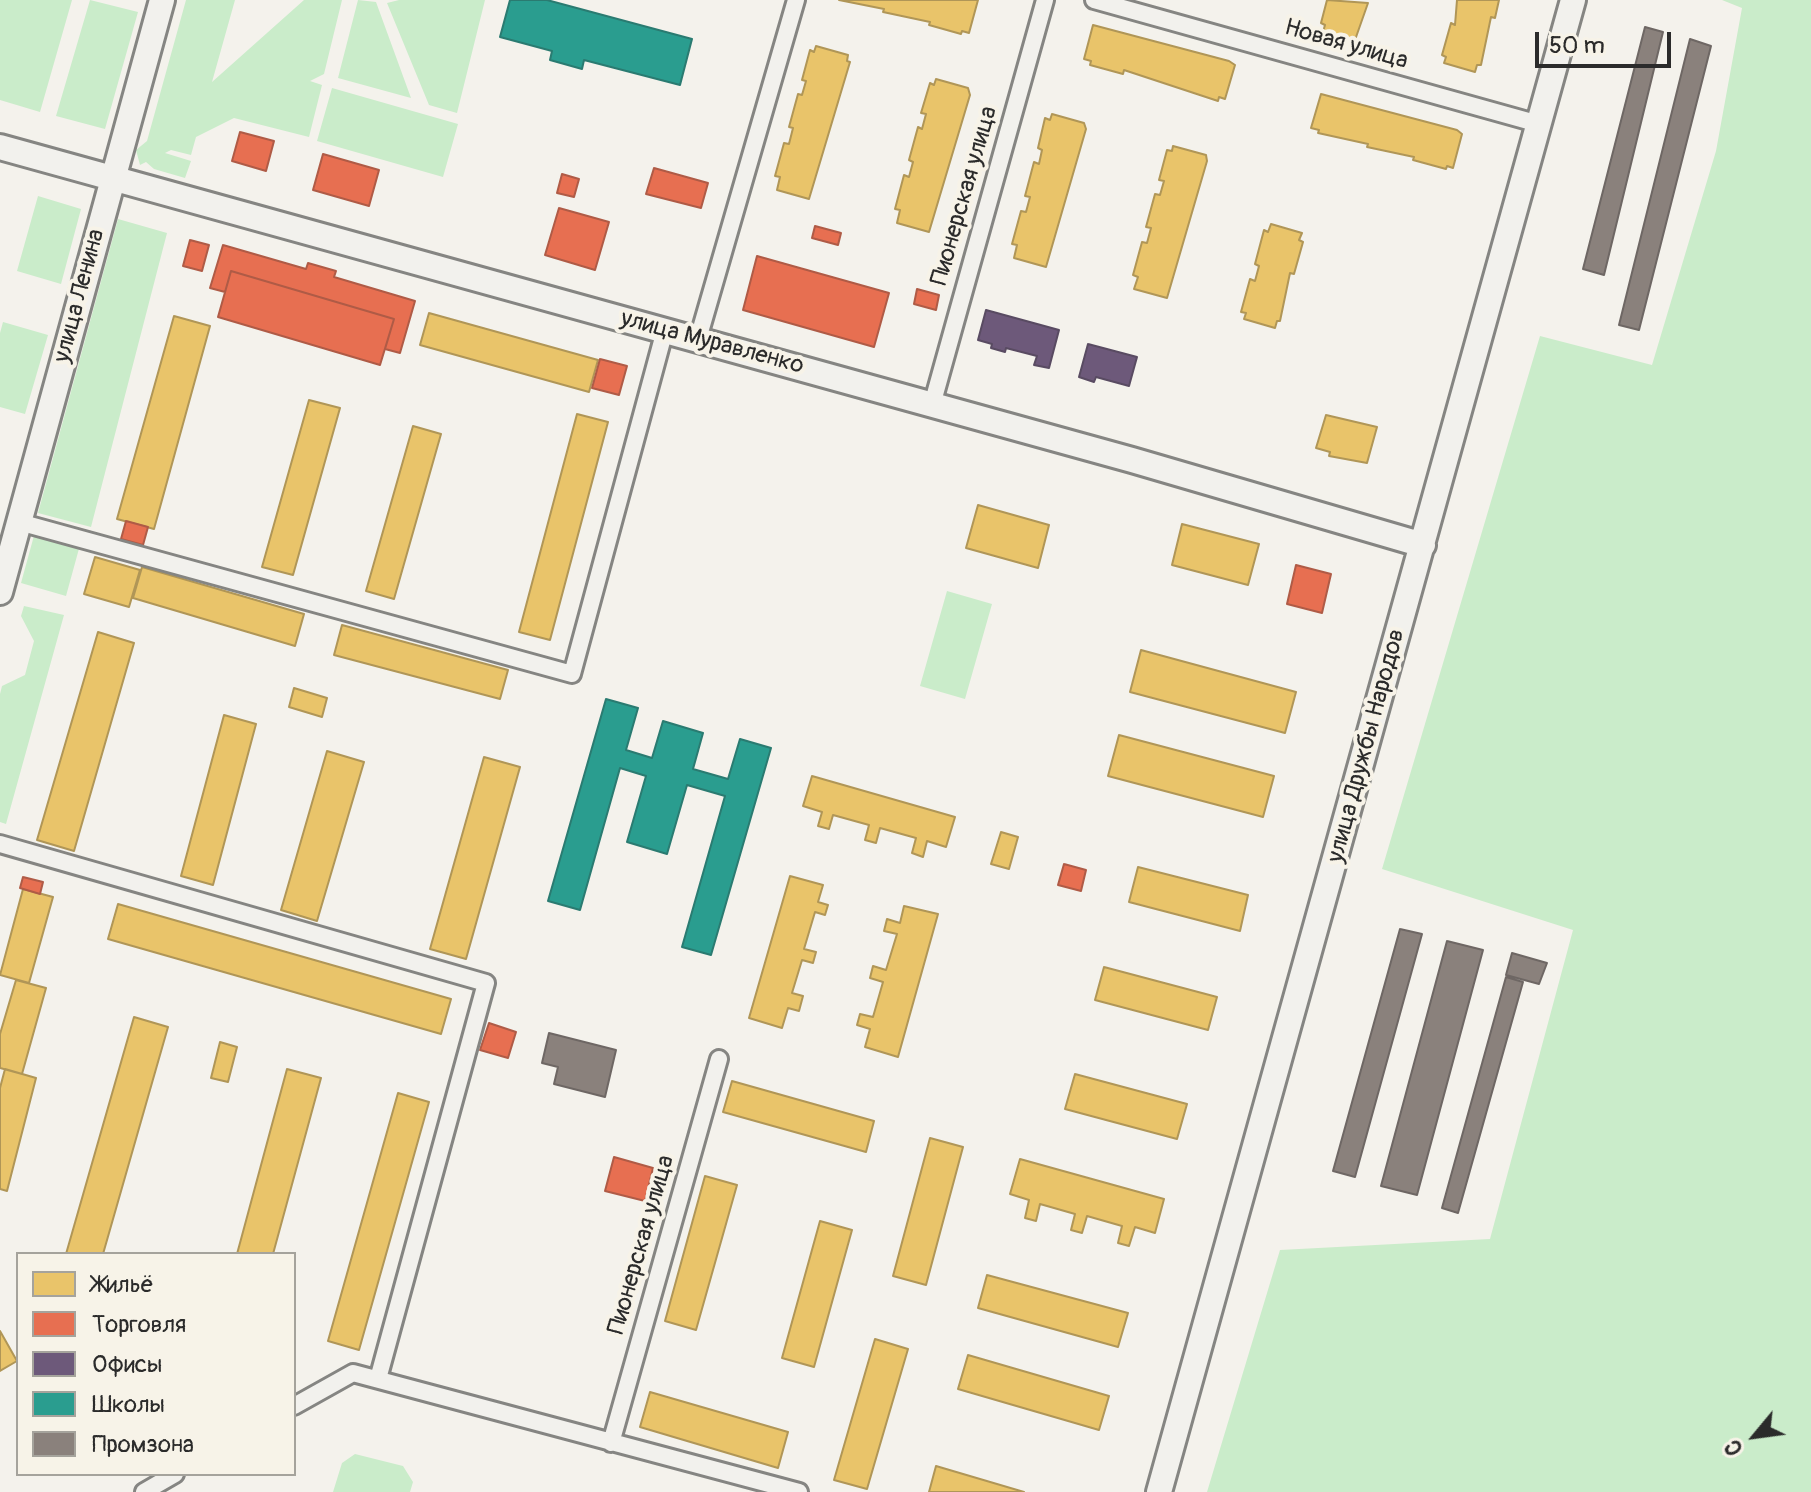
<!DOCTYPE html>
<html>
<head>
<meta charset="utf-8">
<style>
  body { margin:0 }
  #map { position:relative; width:1811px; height:1492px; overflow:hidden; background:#f4f2ec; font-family:Pangolin,sans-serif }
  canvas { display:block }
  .legend { position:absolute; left:16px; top:1252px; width:280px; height:224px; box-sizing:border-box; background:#f7f3e8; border:2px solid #a5a39c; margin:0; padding:10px 14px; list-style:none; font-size:24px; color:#2b2b2b }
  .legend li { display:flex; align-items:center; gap:16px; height:40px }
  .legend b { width:40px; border:2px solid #a5a39c }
  .north { position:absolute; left:1715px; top:1396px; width:80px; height:80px; -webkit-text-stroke:6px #f7f3e8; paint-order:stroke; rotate:241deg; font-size:22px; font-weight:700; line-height:32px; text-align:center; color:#2b2b2b }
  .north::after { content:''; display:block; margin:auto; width:28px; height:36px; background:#2b2b2b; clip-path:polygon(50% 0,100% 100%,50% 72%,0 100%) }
  .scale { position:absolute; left:1535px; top:32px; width:136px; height:36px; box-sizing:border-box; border:4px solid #2b2b2b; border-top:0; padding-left:10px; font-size:24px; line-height:28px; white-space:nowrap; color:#2b2b2b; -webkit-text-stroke:6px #f7f3e8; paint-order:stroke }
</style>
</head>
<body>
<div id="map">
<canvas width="1811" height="1492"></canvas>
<ul class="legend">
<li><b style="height:22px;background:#e9c46a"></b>Жильё</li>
<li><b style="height:22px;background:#e76f51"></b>Торговля</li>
<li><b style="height:22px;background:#6d597a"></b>Офисы</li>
<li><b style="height:22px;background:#2a9d8f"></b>Школы</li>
<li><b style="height:22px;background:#8a817c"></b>Промзона</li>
</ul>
<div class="north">С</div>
<div class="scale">50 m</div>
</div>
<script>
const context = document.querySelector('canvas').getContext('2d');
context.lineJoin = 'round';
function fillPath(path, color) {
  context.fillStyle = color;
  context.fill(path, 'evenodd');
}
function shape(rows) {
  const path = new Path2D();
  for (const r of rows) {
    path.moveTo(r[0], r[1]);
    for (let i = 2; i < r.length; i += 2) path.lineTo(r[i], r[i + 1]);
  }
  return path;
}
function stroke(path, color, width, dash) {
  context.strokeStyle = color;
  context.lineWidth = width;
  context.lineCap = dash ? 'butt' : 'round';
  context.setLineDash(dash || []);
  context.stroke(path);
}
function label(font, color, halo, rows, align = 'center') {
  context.font = font + ' Pangolin,sans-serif';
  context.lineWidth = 8;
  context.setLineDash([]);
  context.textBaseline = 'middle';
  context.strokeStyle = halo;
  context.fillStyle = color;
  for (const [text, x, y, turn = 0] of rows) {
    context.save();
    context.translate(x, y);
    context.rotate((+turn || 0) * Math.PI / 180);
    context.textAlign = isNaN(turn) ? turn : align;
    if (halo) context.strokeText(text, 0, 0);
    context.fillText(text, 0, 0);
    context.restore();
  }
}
fillPath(shape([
  [0,0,72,0,40,112,0,100],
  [90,0,138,12,105,129,56,116],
  [186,0,235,0,212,82,304,0,342,0,324,74,310,81,322,85,309,137,234,118,196,137,191,155,171,150,165,153,191,161,185,178,154,169,146,162,140,165,136,150,147,141],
  [358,0,376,2,411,98,338,78],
  [399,0,485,0,457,113,429,105,387,3],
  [1722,0,1811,0,1811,1492,1207,1492,1280,1250,1490,1239,1573,930,1382,869,1540,336,1652,365,1716,151,1742,8],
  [332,88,458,124,443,177,317,141],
  [38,196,81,209,61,284,17,271],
  [118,219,167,233,91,527,38,513],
  [3,322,48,335,25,414,0,407,0,333],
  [35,532,80,545,66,596,21,583],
  [947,591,992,604,965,699,920,686],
  [24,606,64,615,6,824,0,822,0,694,2,686,25,675,34,641,21,616],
  [355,1454,403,1466,413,1482,410,1492,333,1492,342,1463]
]), '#caecca');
const homes = shape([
  [839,0,978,0,969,33,962,31,961,34,929,25,930,22,883,12,884,9,839,0],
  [1327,0,1368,3,1355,40,1323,32,1325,25,1321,23,1327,0],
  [1457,0,1499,0,1495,18,1491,17,1481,65,1477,65,1475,72,1444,63,1446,57,1442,55,1451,23,1455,25,1457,0],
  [1093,25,1229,61,1235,65,1225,99,1219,97,1218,101,1124,70,1123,74,1090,65,1091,61,1084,59,1093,25],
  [816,46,848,55,847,61,850,62,809,199,777,190,780,177,775,176,784,143,789,144,793,128,789,127,798,94,802,95,806,81,802,80,810,50,814,52,816,46],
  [936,79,968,88,970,95,929,232,897,223,900,210,895,209,904,175,909,177,913,162,909,160,918,127,922,129,926,114,921,113,930,83,934,85,936,79],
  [1321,94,1457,130,1462,134,1453,168,1447,166,1446,169,1413,160,1414,157,1367,147,1368,144,1318,133,1319,130,1311,128,1321,94],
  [1052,114,1084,123,1086,129,1046,267,1014,258,1017,245,1012,244,1021,211,1026,212,1030,197,1025,196,1034,162,1039,164,1042,150,1038,148,1045,118,1050,120,1052,114],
  [1173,146,1206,155,1207,161,1167,298,1134,289,1138,277,1133,275,1142,242,1147,243,1151,228,1146,227,1155,194,1160,195,1164,181,1159,180,1167,150,1172,151,1173,146],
  [1271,224,1302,233,1299,240,1303,242,1294,274,1290,273,1280,321,1277,321,1275,328,1244,319,1246,313,1241,312,1250,279,1255,281,1259,266,1255,264,1264,230,1268,232,1271,224],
  [429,313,598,360,589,392,420,345,429,313],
  [174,316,210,326,154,529,117,519,174,316],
  [309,400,340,408,293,575,262,567,309,400],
  [577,414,608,422,550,640,519,632,577,414],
  [1326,415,1377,427,1367,463,1329,456,1330,452,1316,448,1326,415],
  [413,426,441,434,394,599,366,591,413,426],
  [978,505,1049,525,1038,568,966,548,978,505],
  [1182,524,1259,544,1248,585,1172,565,1182,524],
  [95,557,140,570,129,607,84,594,95,557],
  [142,567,304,614,295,646,133,598,142,567],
  [342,625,508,670,500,699,334,655,342,625],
  [98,632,134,643,74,851,37,840,98,632],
  [1141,650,1296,692,1285,733,1130,692,1141,650],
  [294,688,327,698,322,717,289,707,294,688],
  [224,715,256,724,213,885,181,876,224,715],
  [1119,735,1274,776,1263,817,1108,776,1119,735],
  [327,751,364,762,317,921,281,910,327,751],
  [484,757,520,767,466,959,430,949,484,757],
  [812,776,955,817,946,847,927,841,923,857,912,853,916,838,880,828,876,843,865,840,869,825,833,815,829,829,818,826,822,812,803,806,812,776],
  [1001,832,1018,837,1009,869,991,864,1001,832],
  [1138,867,1248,895,1240,931,1129,902,1138,867],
  [790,876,823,885,818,902,828,905,825,915,815,912,804,949,816,952,813,963,802,960,792,993,803,996,799,1011,788,1008,782,1028,749,1018,790,876],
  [23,889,53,897,29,983,0,975,23,889],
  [118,904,451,999,441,1034,108,939,118,904],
  [904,906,938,914,898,1057,865,1047,870,1029,857,1025,860,1014,873,1017,883,982,870,978,873,966,886,970,897,934,884,931,887,919,900,923,904,906],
  [1104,967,1217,997,1208,1030,1095,1000,1104,967],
  [16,980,46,988,22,1074,0,1068,0,1034,16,980],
  [134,1017,168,1027,103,1254,66,1254,134,1017],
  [220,1042,237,1047,228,1082,211,1078,220,1042],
  [5,1069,36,1078,7,1191,0,1189,0,1088,5,1069],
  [287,1069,321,1078,273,1254,237,1254,287,1069],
  [1075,1074,1187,1104,1177,1139,1065,1109,1075,1074],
  [732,1081,874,1121,866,1152,723,1112,732,1081],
  [398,1093,429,1102,359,1350,328,1341,398,1093],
  [930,1138,963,1147,926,1285,893,1276,930,1138],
  [1020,1159,1164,1199,1155,1233,1135,1227,1129,1246,1118,1243,1122,1226,1087,1216,1082,1233,1071,1230,1075,1214,1040,1204,1036,1221,1025,1218,1029,1200,1010,1194,1020,1159],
  [705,1176,737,1185,696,1330,665,1321,705,1176],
  [820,1221,852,1230,814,1367,782,1358,820,1221],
  [987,1275,1128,1313,1118,1347,978,1308,987,1275],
  [0,1331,17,1361,0,1371,0,1331],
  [875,1339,908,1349,867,1489,834,1480,875,1339],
  [968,1355,1109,1396,1099,1430,958,1389,968,1355],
  [650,1392,788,1432,778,1468,640,1427,650,1392],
  [936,1466,1024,1492,929,1492,936,1466]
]);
fillPath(homes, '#e9c46a');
stroke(homes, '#b09657', 2);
const shops = shape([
  [240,132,274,141,266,171,232,161,240,132],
  [323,154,379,170,369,206,313,190,323,154],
  [654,168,708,183,701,208,646,194,654,168],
  [562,174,579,179,574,197,557,193,562,174],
  [559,208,609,222,595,270,545,255,559,208],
  [815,226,841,233,838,245,812,238,815,226],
  [190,240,209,245,202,271,183,266,190,240],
  [223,245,306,269,308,263,336,271,334,277,415,301,400,353,385,349,394,319,231,271,225,292,210,288,223,245],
  [757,256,889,293,874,347,743,310,757,256],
  [231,271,394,319,380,365,218,317,231,271],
  [917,289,939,295,936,310,914,304,917,289],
  [600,359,627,366,619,395,592,388,600,359],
  [126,521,148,527,143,545,121,539,126,521],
  [1296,565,1331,574,1322,613,1287,604,1296,565],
  [1064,864,1086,870,1081,891,1058,885,1064,864],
  [23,877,43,882,40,894,20,888,23,877],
  [489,1023,516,1032,508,1058,480,1050,489,1023],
  [614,1157,653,1168,645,1201,605,1191,614,1157]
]);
fillPath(shops, '#e76f51');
stroke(shops, '#af5b46', 2);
const offices = shape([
  [986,310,1059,330,1049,368,1034,365,1037,356,1006,348,1005,352,991,348,992,344,978,340,986,310],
  [1088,344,1137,357,1129,386,1096,377,1094,382,1079,377,1088,344]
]);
fillPath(offices, '#6d597a');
stroke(offices, '#594b62', 2);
const schools = shape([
  [510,0,547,0,692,39,680,85,584,60,582,69,550,60,552,51,500,37,510,0],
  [606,699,638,708,626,750,652,758,663,721,703,733,693,769,728,779,740,739,771,748,711,955,682,947,725,796,687,785,667,854,627,842,646,776,620,768,580,910,548,901,606,699]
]);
fillPath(schools, '#2a9d8f');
stroke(schools, '#2a7b71', 2);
const industry = shape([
  [1645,27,1663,32,1604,275,1583,269,1645,27],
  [1690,39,1711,46,1639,330,1619,325,1690,39],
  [1400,929,1422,934,1355,1177,1333,1171,1400,929],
  [1447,941,1483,950,1417,1195,1381,1186,1447,941],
  [1512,953,1547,963,1539,984,1506,975,1512,953],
  [1506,977,1523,982,1458,1213,1442,1208,1506,977],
  [549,1033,616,1050,605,1097,554,1084,558,1067,542,1063,549,1033]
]);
fillPath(industry, '#8a817c');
stroke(industry, '#6e6764', 2);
const street = shape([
  [1094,0,1539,124],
  [698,339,796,0],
  [932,405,1045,0],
  [19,522,572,674,665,330],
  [0,844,486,983,378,1379],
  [294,1406,353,1373,799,1492],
  [611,1443,719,1059],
  [144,1492,175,1474]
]);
const secondary = shape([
  [0,147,1132,460,1423,545],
  [0,592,162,0],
  [1159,1492,1573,0]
]);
stroke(street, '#858582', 22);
stroke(secondary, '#858582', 30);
stroke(street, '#f2f1ed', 16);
stroke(secondary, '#f2f1ed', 24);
label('24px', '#2b2b2b', '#f7f3e8', [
  ["Новая улица",1346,45,16],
  ["Пионерская улица",965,196,-74],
  ["улица Ленина",80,296,-75],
  ["улица Муравленко",712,343,15],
  ["улица Дружбы Народов",1367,746,-75],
  ["Пионерская улица",642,1245,-74]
]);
</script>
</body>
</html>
